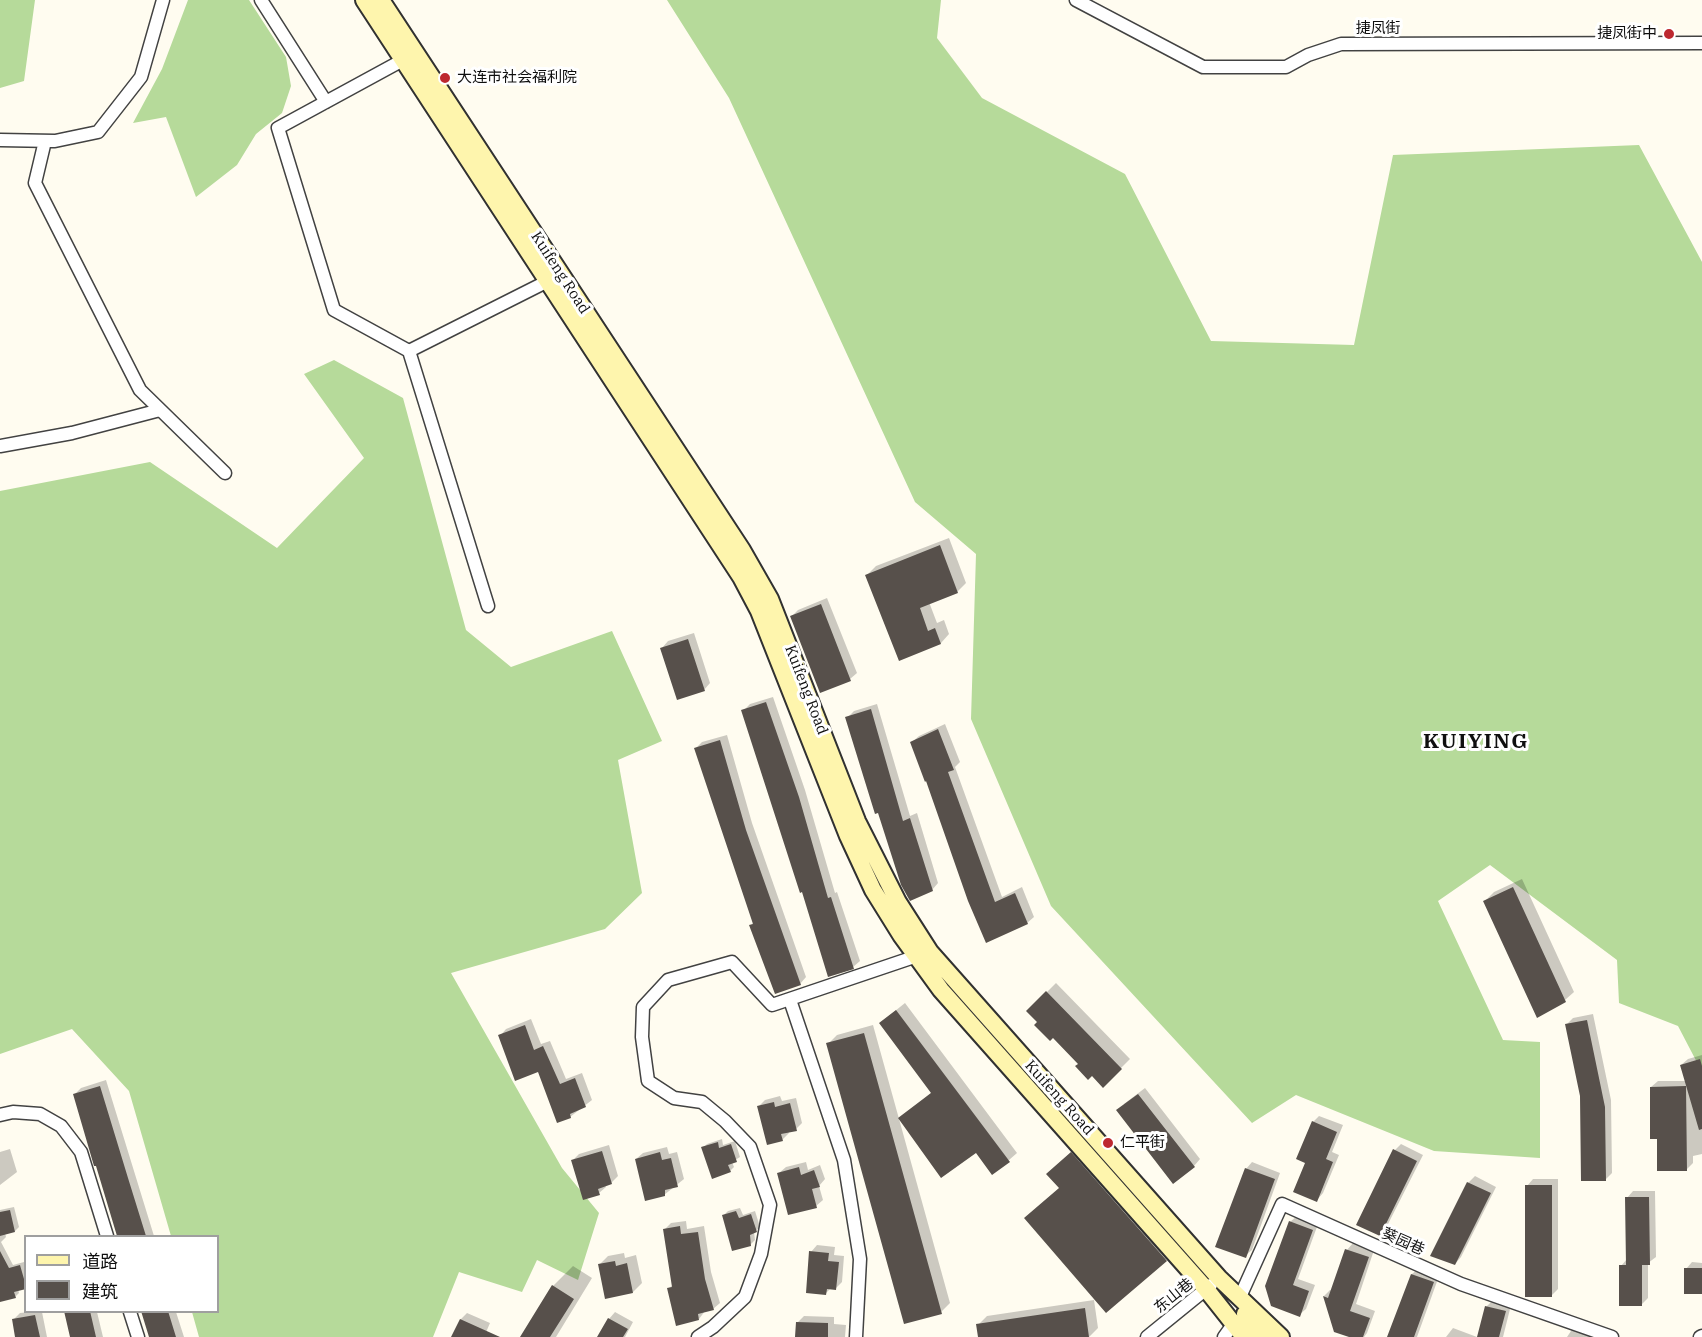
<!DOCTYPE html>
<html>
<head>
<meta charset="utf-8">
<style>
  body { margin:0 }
  #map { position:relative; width:1702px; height:1337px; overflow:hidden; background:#fffcf0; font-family:"IBM Plex Serif","Noto Sans SC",serif }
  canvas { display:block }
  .legend { position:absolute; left:24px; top:1235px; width:195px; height:78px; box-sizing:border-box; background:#fff; border:2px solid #9f9f9f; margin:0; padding:8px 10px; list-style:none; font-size:18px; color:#0f0f0f }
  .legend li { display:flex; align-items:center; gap:12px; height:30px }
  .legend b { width:30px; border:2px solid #9f9f9f }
</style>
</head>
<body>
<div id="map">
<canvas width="1702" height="1337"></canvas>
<ul class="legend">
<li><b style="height:8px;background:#fef5ad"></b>道路</li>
<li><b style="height:16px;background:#57504b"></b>建筑</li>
</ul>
</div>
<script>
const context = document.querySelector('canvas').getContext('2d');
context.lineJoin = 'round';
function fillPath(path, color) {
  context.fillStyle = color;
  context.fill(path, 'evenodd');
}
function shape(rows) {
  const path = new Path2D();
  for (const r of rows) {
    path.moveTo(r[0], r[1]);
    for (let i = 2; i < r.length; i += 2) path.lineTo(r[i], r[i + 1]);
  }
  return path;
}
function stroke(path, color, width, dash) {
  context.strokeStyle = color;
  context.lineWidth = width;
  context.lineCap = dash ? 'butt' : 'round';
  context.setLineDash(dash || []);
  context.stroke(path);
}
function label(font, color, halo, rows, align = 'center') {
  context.font = font + ' "IBM Plex Serif","Noto Sans SC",serif';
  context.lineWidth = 6;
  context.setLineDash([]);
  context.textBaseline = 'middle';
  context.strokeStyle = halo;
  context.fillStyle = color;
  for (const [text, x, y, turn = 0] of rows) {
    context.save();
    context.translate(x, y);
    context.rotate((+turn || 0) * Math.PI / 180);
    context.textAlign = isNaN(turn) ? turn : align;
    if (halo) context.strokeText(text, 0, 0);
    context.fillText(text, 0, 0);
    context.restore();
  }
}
fillPath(shape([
  [0,0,35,0,24,81,0,88],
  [188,0,249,0,286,57,291,86,282,113,256,134,237,165,196,197,166,117,133,123,162,69],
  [667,0,941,0,937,38,982,98,1125,174,1211,341,1354,345,1393,155,1639,145,1702,262,1702,1072,1678,1026,1619,1003,1617,960,1490,865,1438,901,1503,1040,1540,1042,1540,1158,1434,1151,1296,1095,1252,1123,1051,906,971,719,976,554,915,502,729,98],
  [334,360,403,398,466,630,511,667,612,631,662,741,618,760,642,893,605,929,451,973,562,1168,599,1213,578,1280,537,1260,522,1292,459,1272,433,1337,199,1337,192,1312,218,1312,218,1236,171,1236,129,1091,72,1029,0,1054,0,491,150,462,277,548,364,458,304,374]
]), '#b6da9a');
fillPath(shape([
  [949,538,966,583,957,592,929,602,937,623,944,620,949,634,941,643,899,659,867,575,876,566],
  [827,598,857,673,850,679,821,691,792,616,798,610],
  [694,633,710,683,704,690,662,648,668,641],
  [773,697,805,790,835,893,837,892,860,961,853,967,803,890,743,711,750,704],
  [877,704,910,816,917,813,938,883,932,890,847,718,854,711],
  [945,724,960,762,955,767,1002,897,1022,887,1034,917,1027,923,987,941,912,742,919,736],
  [727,735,752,823,806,977,800,984,751,925,754,922,696,748,702,742],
  [1522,879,1574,992,1565,1000,1485,901,1494,892],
  [1056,983,1130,1059,1103,1086,1028,1011],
  [905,1003,1017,1153,1009,1160,976,1151,900,1119,932,1092,880,1023],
  [1593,1014,1611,1100,1612,1173,1605,1180,1566,1025,1573,1018],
  [531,1019,541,1044,550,1041,566,1079,582,1073,592,1100,570,1117,539,1070,500,1036,506,1029],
  [873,1025,950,1303,941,1312,828,1044,837,1035],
  [1702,1055,1702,1154,1693,1156,1693,1163,1687,1169,1659,1138,1651,1087,1658,1081,1686,1081,1681,1065,1688,1059],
  [106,1080,154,1236,119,1236,74,1095,81,1088],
  [1145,1088,1200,1159,1194,1166,1124,1104],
  [780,1096,782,1101,796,1098,802,1123,796,1129,788,1131,789,1133,782,1140,759,1106,765,1100],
  [1319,1116,1343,1125,1332,1152,1339,1155,1323,1193,1317,1200,1307,1162,1313,1122],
  [722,1139,723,1145,735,1141,740,1157,732,1162,734,1167,730,1171,703,1148,707,1144],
  [1080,1144,1175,1251,1106,1311,1061,1187,1057,1165],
  [1401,1144,1423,1155,1387,1226,1380,1233,1395,1150],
  [609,1145,618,1176,611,1183,605,1185,606,1187,599,1193,572,1161,579,1154],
  [667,1147,669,1154,677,1152,684,1179,664,1195,636,1159,643,1153],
  [10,1149,17,1172,0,1185,0,1152],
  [806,1162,808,1170,820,1165,825,1179,819,1186,823,1200,816,1206,779,1173,786,1167],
  [1252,1162,1280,1173,1252,1250,1245,1256,1246,1169],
  [1475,1176,1496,1187,1461,1257,1455,1264,1432,1255,1468,1183],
  [1533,1179,1558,1179,1558,1289,1552,1295,1527,1186],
  [1633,1191,1655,1191,1656,1257,1648,1263,1648,1298,1642,1304,1621,1266,1627,1259,1627,1198],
  [14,1207,19,1227,15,1231,5,1233,6,1237,1,1242,13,1265,24,1262,26,1287,18,1289,19,1293,15,1297,0,1301,0,1210],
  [740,1208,743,1215,755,1211,760,1227,754,1232,755,1240,751,1244,724,1215,728,1211],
  [1297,1216,1318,1224,1298,1279,1315,1285,1306,1309,1299,1315,1272,1305,1290,1222],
  [686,1221,687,1229,704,1226,711,1272,720,1303,713,1309,705,1311,699,1319,669,1288,673,1285,664,1230,671,1223],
  [1353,1243,1374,1250,1356,1304,1375,1311,1367,1333,1364,1337,1353,1337,1335,1330,1324,1296,1330,1290,1332,1291,1347,1250],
  [817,1245,835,1247,834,1255,844,1256,842,1282,836,1288,831,1288,826,1293,811,1252],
  [624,1253,625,1258,636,1255,642,1283,633,1292,606,1297,599,1265,608,1256],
  [1692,1262,1702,1263,1702,1292,1686,1269],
  [573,1266,592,1278,556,1337,522,1337,553,1286],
  [1419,1268,1439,1276,1417,1337,1389,1337,1412,1274],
  [1094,1300,1098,1328,1089,1337,980,1337,978,1325,987,1316],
  [1493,1300,1511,1305,1503,1337,1479,1337,1487,1306],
  [30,1312,42,1312,47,1337,17,1337,13,1320,20,1313],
  [66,1312,97,1312,103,1337,72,1337],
  [142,1312,176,1312,184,1337,150,1337],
  [615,1312,633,1322,625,1337,599,1337,609,1319],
  [467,1313,490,1323,484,1337,453,1337,461,1319],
  [804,1316,834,1317,834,1324,846,1325,845,1337,796,1337,797,1323],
  [1575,1325,1594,1332,1592,1337,1567,1337],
  [1453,1328,1477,1337,1446,1337]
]), '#0003');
fillPath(shape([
  [940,545,958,593,920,608,928,631,935,628,941,644,899,661,865,575],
  [821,604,851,681,820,693,790,616],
  [688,639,705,691,677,700,660,648],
  [766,702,799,797,828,898,831,897,854,969,828,977,802,892,800,893,741,710],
  [871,709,903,821,910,818,933,891,910,901,901,885,878,813,875,814,845,717],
  [938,729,954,770,948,772,995,902,1015,893,1028,924,986,943,968,901,926,781,925,782,910,742],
  [720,740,746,830,801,985,775,994,749,925,753,924,694,748],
  [1513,887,1566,1002,1537,1018,1483,901],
  [1046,991,1122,1069,1103,1088,1092,1076,1088,1080,1075,1066,1078,1064,1053,1038,1050,1041,1034,1025,1037,1022,1026,1011],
  [896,1010,1010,1162,992,1175,976,1153,941,1178,898,1118,931,1093,879,1023],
  [1587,1020,1605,1107,1606,1181,1581,1181,1580,1096,1565,1024],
  [525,1025,534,1050,543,1046,560,1084,575,1078,586,1107,570,1114,571,1118,557,1123,538,1072,515,1081,498,1035],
  [864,1033,942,1314,904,1324,826,1043],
  [1700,1059,1702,1066,1702,1129,1699,1130,1680,1065],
  [100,1086,128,1178,146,1236,117,1236,96,1166,94,1166,73,1094],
  [1686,1086,1687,1171,1657,1171,1657,1139,1650,1139,1650,1087],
  [1138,1094,1195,1167,1173,1184,1116,1110],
  [774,1102,775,1107,790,1103,797,1131,781,1134,783,1141,767,1145,757,1106],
  [1312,1121,1337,1132,1326,1159,1333,1162,1317,1202,1293,1192,1305,1163,1296,1159],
  [718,1142,719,1148,731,1144,737,1162,728,1165,731,1172,712,1179,701,1147],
  [1393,1149,1417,1161,1380,1236,1356,1225],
  [602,1151,612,1184,598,1189,600,1195,583,1200,571,1160],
  [660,1152,662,1160,671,1158,678,1187,665,1190,665,1196,645,1201,635,1159],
  [1071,1152,1167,1261,1106,1313,1024,1218,1059,1188,1046,1174],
  [799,1167,801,1175,814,1170,820,1187,812,1189,817,1208,788,1215,777,1173],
  [1245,1168,1275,1179,1246,1258,1215,1247],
  [1467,1182,1491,1193,1455,1265,1430,1256],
  [1525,1185,1552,1185,1552,1297,1525,1297],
  [1625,1197,1649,1197,1650,1265,1642,1265,1642,1306,1619,1306,1619,1265,1626,1265],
  [10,1210,15,1232,0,1236,0,1212],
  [736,1211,739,1218,751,1214,757,1232,750,1235,751,1246,732,1251,722,1215],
  [1289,1221,1313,1230,1293,1285,1309,1291,1300,1317,1271,1306,1265,1286],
  [680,1226,681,1234,698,1232,705,1279,714,1310,698,1314,699,1320,676,1326,667,1288,672,1287,663,1229],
  [1345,1249,1369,1257,1350,1311,1370,1318,1363,1337,1349,1337,1334,1332,1323,1296,1328,1298],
  [0,1251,9,1268,20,1265,26,1286,26,1289,14,1292,16,1298,0,1302],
  [809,1251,829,1253,828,1261,839,1262,836,1290,827,1289,826,1295,806,1293],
  [615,1261,616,1266,627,1263,633,1293,605,1299,598,1264],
  [1684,1268,1702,1268,1702,1294,1684,1294],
  [1411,1274,1434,1282,1414,1337,1387,1337],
  [552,1285,574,1299,550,1337,520,1337],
  [1485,1306,1506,1311,1499,1337,1477,1337],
  [1085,1308,1089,1337,978,1337,976,1324],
  [64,1311,90,1311,96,1337,70,1337],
  [141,1311,168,1311,176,1337,149,1337],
  [35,1315,40,1337,15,1337,12,1319],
  [608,1318,628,1329,623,1337,597,1337],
  [460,1319,500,1337,451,1337],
  [796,1322,828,1323,828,1337,795,1337]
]), '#57504b');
const minor = shape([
  [261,0,326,102],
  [1076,0,1203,67,1286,67,1308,55,1341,44,1702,43],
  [403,60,278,128,334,310,409,351,548,281],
  [0,140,55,141,98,132,141,77,163,0],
  [45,141,35,183,140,390,225,473],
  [409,351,488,606],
  [0,446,72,433,160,410],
  [790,1000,844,1160,860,1259,856,1337],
  [0,1115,13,1112,40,1114,61,1126,81,1152,107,1236],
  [1239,1299,1282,1204,1461,1284,1612,1337],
  [130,1312,138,1337],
  [698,1337,713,1327,745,1297,761,1254,770,1205,750,1147,725,1121,702,1102,674,1098,648,1081,642,1037,643,1007,668,980,732,962,772,1005,923,954],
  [1147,1337,1211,1285],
  [1224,1337,1234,1323],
  [1700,1337,1702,1336]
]);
const secondary = shape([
  [364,0,741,577,759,611,848,836,873,890,901,935,941,990,1206,1289,1244,1337],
  [381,0,742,550,770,599,857,821,898,902,930,952,1219,1278,1281,1337],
  [1245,1314,1262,1337]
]);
stroke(minor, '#424242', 15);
stroke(secondary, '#313131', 20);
stroke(minor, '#fff', 12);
stroke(secondary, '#fef5ad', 16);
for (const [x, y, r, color] of [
  [1669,34,6,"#bd282f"],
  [445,78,6,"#bd282f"],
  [1108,1143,6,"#bd282f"]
]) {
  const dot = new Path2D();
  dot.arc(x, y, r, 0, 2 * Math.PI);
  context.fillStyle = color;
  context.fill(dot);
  stroke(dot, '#fff', 2);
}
label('15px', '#0f0f0f', '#fff', [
  ["捷凤街",1378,29],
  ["Kuifeng Road",560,273,57],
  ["Kuifeng Road",806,690,69],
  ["Kuifeng Road",1059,1098,48],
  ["葵园巷",1403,1242,24],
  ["东山巷",1174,1296,-39]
]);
label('15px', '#0f0f0f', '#fff', [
  ["捷凤街中",1657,34,"right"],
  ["大连市社会福利院",457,78],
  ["仁平街",1120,1143]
], 'left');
context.letterSpacing = '1.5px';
label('bold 21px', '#0f0f0f', '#fff', [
  ["KUIYING",1476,742]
]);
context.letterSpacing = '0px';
</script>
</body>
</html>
